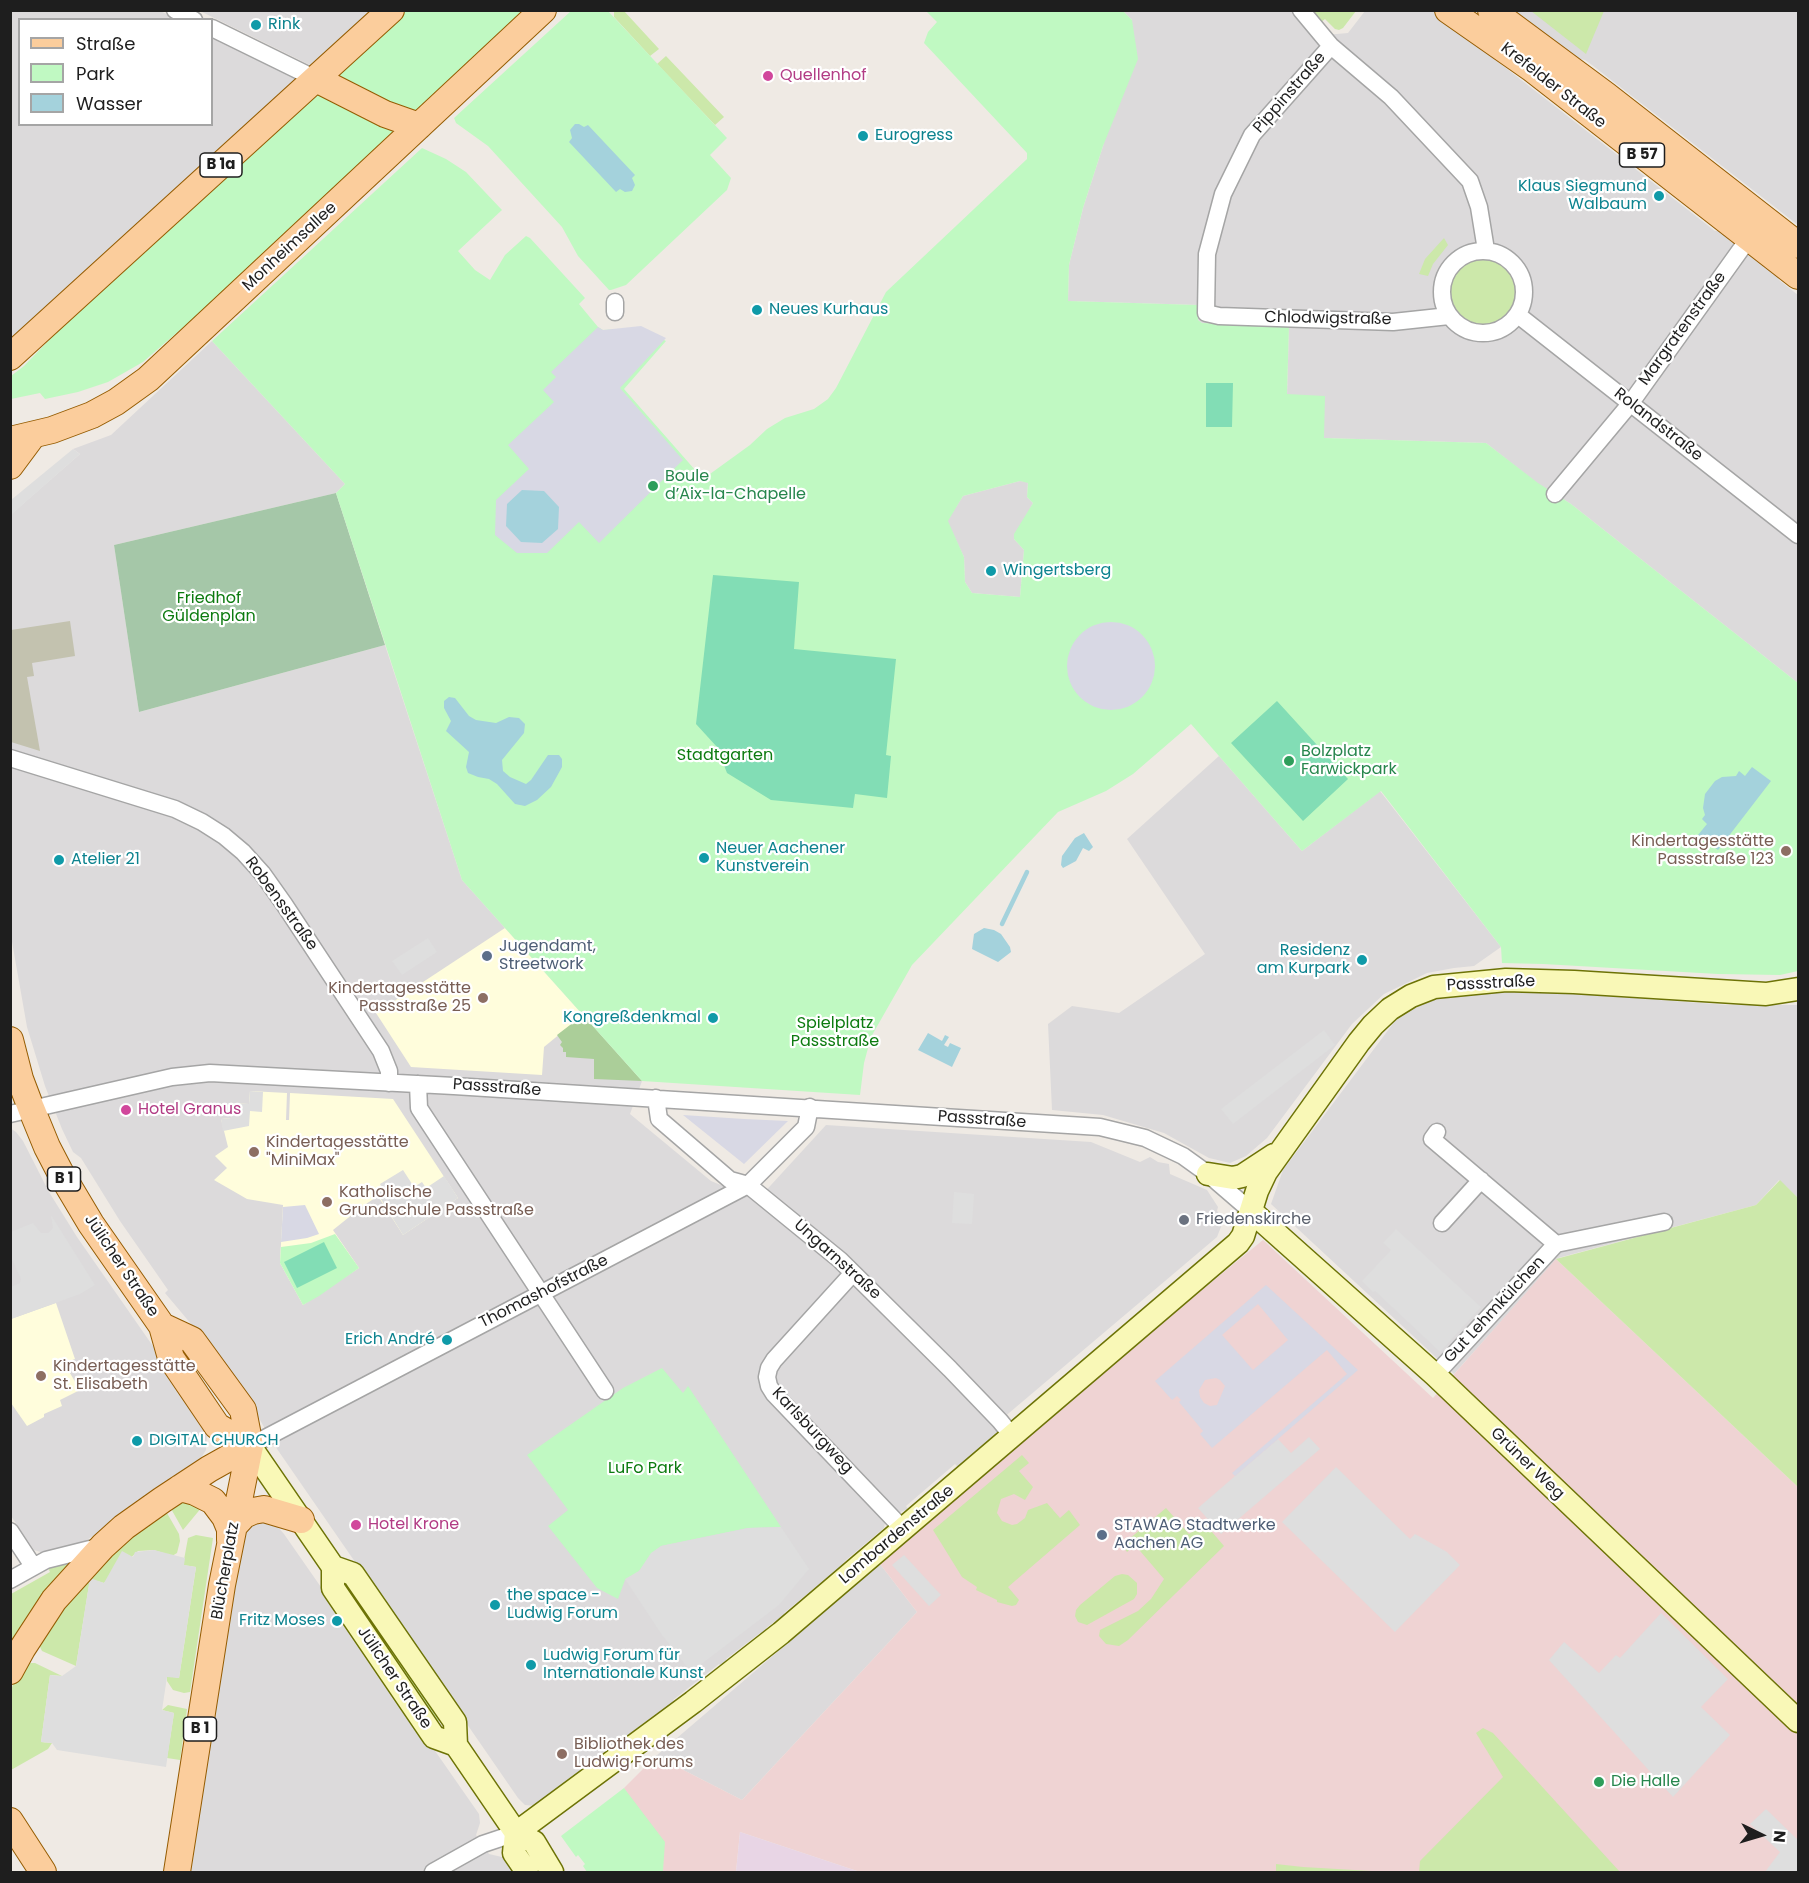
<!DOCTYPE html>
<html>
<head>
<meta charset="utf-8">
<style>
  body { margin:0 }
  #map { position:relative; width:1809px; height:1883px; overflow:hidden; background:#efeae4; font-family:Poppins,sans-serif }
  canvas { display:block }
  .frame { position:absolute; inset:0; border:12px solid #1e1e1e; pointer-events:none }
  .legend { position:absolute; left:18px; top:18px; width:195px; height:108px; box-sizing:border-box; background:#fff; border:2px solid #a5a5a5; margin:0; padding:8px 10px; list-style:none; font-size:18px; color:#1e1e1e }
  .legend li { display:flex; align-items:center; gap:12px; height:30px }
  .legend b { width:30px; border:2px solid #a5a5a5 }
  .north { position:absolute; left:1731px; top:1805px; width:60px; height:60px; -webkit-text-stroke:4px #fff; paint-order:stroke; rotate:95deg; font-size:16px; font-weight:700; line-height:24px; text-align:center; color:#1e1e1e }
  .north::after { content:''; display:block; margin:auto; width:21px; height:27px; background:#1e1e1e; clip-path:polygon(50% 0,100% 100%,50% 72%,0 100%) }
</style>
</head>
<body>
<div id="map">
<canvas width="1809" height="1883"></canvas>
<div class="frame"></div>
<ul class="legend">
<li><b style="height:8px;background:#fbcd9c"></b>Straße</li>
<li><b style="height:16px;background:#c0f9c2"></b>Park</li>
<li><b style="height:16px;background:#a4d2dc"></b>Wasser</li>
</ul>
<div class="north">N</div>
</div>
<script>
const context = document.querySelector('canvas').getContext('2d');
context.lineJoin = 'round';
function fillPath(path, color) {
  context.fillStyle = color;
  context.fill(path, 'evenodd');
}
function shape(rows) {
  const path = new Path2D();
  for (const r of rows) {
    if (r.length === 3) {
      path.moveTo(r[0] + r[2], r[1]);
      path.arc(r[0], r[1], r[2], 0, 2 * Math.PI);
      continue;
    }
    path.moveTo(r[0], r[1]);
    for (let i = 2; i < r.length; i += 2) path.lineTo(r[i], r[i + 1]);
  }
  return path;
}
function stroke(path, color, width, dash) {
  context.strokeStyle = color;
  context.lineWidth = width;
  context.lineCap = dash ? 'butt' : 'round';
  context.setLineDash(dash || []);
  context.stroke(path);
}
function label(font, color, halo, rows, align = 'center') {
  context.font = font + ' Poppins,sans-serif';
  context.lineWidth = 4.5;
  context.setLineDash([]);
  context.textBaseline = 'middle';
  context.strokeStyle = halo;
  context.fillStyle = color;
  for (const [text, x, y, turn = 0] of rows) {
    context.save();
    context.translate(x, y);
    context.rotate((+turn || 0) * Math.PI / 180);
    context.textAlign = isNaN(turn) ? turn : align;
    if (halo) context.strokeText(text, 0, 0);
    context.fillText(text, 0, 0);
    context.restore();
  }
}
fillPath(shape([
  [367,10,369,15,314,67,200,11],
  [11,11,160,11,178,19,20,20,20,124,212,124,212,36,295,76,297,80,11,343],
  [1123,11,1295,11,1314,36,1348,33,1365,11,1436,11,1488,49,1491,52,1493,58,1715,231,1722,231,1775,272,1779,280,1798,295,1798,683,1571,504,1538,484,1486,443,1324,438,1287,395,1289,326,1202,323,1198,320,1198,305,1068,301,1069,265,1083,208,1103,146,1132,20],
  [1512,11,1798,11,1798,225,1592,65,1585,60,1576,58],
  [212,341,345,484,336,493,114,545,139,712,385,645,462,880,642,1081,630,1114,711,1181,745,1195,760,1197,826,1125,1091,1142,1140,1162,1150,1157,1158,1162,1169,1164,1170,1174,1207,1190,1218,1207,1217,1211,1224,1219,1217,1237,996,1424,997,1431,994,1436,958,1467,955,1464,906,1506,908,1509,886,1518,884,1528,846,1560,832,1578,829,1576,784,1613,787,1616,781,1621,778,1619,766,1628,768,1632,763,1635,760,1633,726,1659,728,1662,722,1667,719,1664,673,1700,675,1704,657,1713,536,1806,525,1805,518,1798,275,1446,260,1420,197,1331,165,1293,168,1290,120,1221,81,1158,73,1152,62,1129,45,1086,27,1027,11,936,10,515,80,454,73,449,111,435],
  [1020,481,1028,482,1027,497,1033,503,1014,539,1024,550,1020,597,972,593,965,582,964,557,947,521,963,496],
  [1219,756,1302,851,1380,791,1501,947,1474,966,1454,968,1427,973,1384,994,1352,1024,1267,1138,1246,1156,1230,1163,1209,1158,1164,1133,1103,1115,1052,1110,1048,1024,1072,1006,1119,1013,1205,954,1127,839],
  [1519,990,1728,1005,1798,1005,1798,1198,1779,1180,1756,1205,1558,1258,1454,1374,1271,1204,1283,1170,1395,1021,1414,1009,1439,996],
  [10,1128,16,1132,23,1141,49,1192,77,1237,164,1362,205,1429,207,1436,206,1450,199,1461,104,1529,85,1541,44,1553,34,1550,11,1516],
  [269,1517,284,1534,479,1814,480,1823,476,1835,489,1854,506,1858,520,1872,191,1872,242,1528],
  [880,1564,917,1612,742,1800,656,1756]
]), '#dcdadb');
fillPath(shape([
  [1263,1240,1433,1398,1556,1259,1798,1487,1798,1872,860,1872,740,1832,736,1872,660,1872,663,1871,624,1788,656,1756,742,1800,917,1612,880,1564,1191,1299]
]), '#efd3d3');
fillPath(shape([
  [740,1832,860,1872,736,1872]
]), '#e8d5e5');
fillPath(shape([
  [505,928,583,1015,544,1047,542,1075,411,1067,376,1013],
  [250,1091,287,1093,286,1120,289,1120,290,1093,393,1099,458,1198,403,1235,378,1196,363,1206,333,1230,359,1268,303,1305,280,1263,283,1205,247,1199,214,1180,227,1168,215,1156,228,1147,221,1119,231,1118,232,1103,249,1104],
  [56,1303,75,1359,64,1363,80,1390,60,1400,62,1406,44,1414,44,1417,27,1426,11,1403,11,1319]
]), '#fffddc');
fillPath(shape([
  [70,621,75,656,32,663,34,676,27,677,40,751,11,742,11,630]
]), '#c3c2af');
fillPath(shape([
  [614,10,624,11,659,49,650,56,614,17],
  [1310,11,1356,11,1343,28,1339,30,1335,29,1325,19,1320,23],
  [1531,11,1604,11,1586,54],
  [666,56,724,117,715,125,657,64],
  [1444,238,1448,245,1433,264,1428,276,1419,274,1425,259],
  [1484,292,35],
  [1780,1180,1798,1198,1798,1487,1556,1259,1756,1205],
  [1022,1455,1029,1463,1019,1471,1033,1487,1025,1500,1014,1494,1001,1499,997,1513,1002,1521,1012,1525,1017,1524,1025,1518,1028,1510,1047,1503,1060,1518,1069,1510,1080,1525,1008,1587,1019,1600,1016,1605,1012,1606,997,1602,997,1600,976,1590,977,1587,962,1577,933,1530],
  [188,1501,202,1507,183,1530,170,1507,180,1502],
  [163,1506,179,1534,180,1541,177,1553,172,1556,154,1550,138,1551,104,1583,90,1579,76,1666,42,1651,39,1645,70,1591],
  [1166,1508,1189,1534,1203,1524,1206,1525,1224,1546,1128,1640,1119,1646,1106,1644,1099,1636,1100,1630,1138,1611,1151,1599,1164,1579,1135,1545,1127,1552,1122,1545],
  [196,1535,213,1538,190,1692,184,1693,173,1690,167,1681,167,1676,179,1678,196,1567,183,1565,188,1538],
  [69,1562,69,1565,11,1648,11,1594,50,1572,48,1568],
  [1122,1574,1128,1575,1137,1583,1137,1594,1134,1599,1087,1625,1078,1622,1075,1616,1076,1610,1080,1605,1115,1576],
  [349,1582,441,1719,436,1723,343,1586],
  [26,1663,35,1663,62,1676,50,1675,41,1742,52,1743,48,1749,11,1770,11,1690,19,1669],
  [168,1705,187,1709,180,1760,167,1758,174,1713,162,1710],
  [1483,1728,1493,1733,1620,1872,1419,1872,1420,1861,1503,1777,1476,1733],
  [1276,1864,1303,1867,1389,1872,1276,1872]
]), '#cce8aa');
fillPath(shape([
  [583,1015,642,1081,594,1079,594,1059,566,1057,566,1052,563,1052,563,1048,560,1045,562,1042,557,1035]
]), '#abce99');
fillPath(shape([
  [336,493,385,645,139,712,114,545]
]), '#a5c7a8');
fillPath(shape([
  [400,11,524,11,196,316,143,362,108,382,78,392,45,399,40,393,11,399,11,376,24,366,56,333,67,314],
  [571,11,608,11,727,138,710,155,731,178,727,190,626,285,611,290,609,290,578,256,562,227,488,146,456,123,454,118],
  [926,11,1123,11,1132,20,1138,59,1103,146,1083,208,1069,265,1068,301,1198,305,1198,320,1202,323,1289,326,1287,394,1325,396,1324,438,1486,443,1538,483,1571,504,1798,683,1798,971,1780,975,1718,974,1543,964,1502,963,1501,947,1381,791,1302,851,1191,724,1133,774,1106,791,1058,812,912,965,871,1037,864,1063,860,1095,642,1081,462,880,336,493,345,484,212,341,422,148,446,159,466,172,502,210,458,251,475,270,490,280,505,255,526,236,530,238,585,298,579,304,598,327,603,330,641,328,666,341,624,389,703,479,750,445,767,429,785,418,814,409,828,399,836,388,886,292,1027,159,1027,153,924,43,928,32,937,22],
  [1020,481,1028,483,1027,497,1033,503,1014,534,1014,539,1024,550,1020,597,972,593,965,582,964,557,948,521,963,496],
  [335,1234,359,1268,319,1296,303,1305,280,1263,281,1247,311,1243],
  [662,1368,683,1393,688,1386,781,1527,748,1528,661,1546,639,1571,625,1580,618,1599,597,1588,548,1526,568,1510,527,1455,623,1388],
  [624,1788,665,1842,663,1871,587,1872,583,1866,585,1864,578,1855,576,1857,561,1836]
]), '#c0f9c2');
fillPath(shape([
  [1206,383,1233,383,1232,427,1206,427],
  [713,575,799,582,794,649,896,659,886,755,891,756,887,798,855,794,853,808,771,800,727,773,717,747,696,724],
  [1277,701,1348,779,1303,821,1231,743],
  [324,1242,337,1268,297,1288,284,1262]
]), '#82ddb5');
fillPath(shape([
  [73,449,80,454,11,515,11,500],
  [428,938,437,952,402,975,392,961],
  [1324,1030,1335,1045,1233,1124,1221,1109],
  [250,1091,263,1092,262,1112,250,1111,249,1126,223,1131,221,1119,231,1118,232,1103,249,1104],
  [403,1170,414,1187,422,1182,426,1188,444,1176,458,1198,403,1235,379,1196,374,1198,373,1194,382,1188,380,1184],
  [954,1192,974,1194,972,1224,952,1223],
  [51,1215,95,1285,80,1294,11,1319,11,1287,20,1283,21,1279,11,1257,11,1232,33,1223,41,1233,48,1233,53,1228],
  [1396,1229,1481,1307,1440,1352,1375,1291,1373,1292,1362,1281,1391,1250,1383,1243],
  [1309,1437,1320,1449,1221,1534,1198,1508,1278,1439,1291,1453],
  [1336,1467,1410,1539,1415,1534,1447,1552,1460,1565,1395,1632,1282,1522],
  [781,1527,809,1569,779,1605,691,1672,662,1635,625,1579,639,1571,651,1553,661,1546,748,1528],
  [154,1550,185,1558,184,1565,196,1567,179,1678,167,1677,162,1710,174,1713,166,1767,57,1750,52,1743,41,1742,50,1675,62,1676,76,1666,90,1578,104,1583,122,1551,133,1557,135,1552],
  [904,1555,941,1595,929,1606,892,1565],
  [1661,1613,1728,1679,1701,1707,1730,1735,1673,1797,1549,1660,1564,1642,1599,1673,1616,1655,1620,1658],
  [1766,1809,1798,1840,1798,1872,1765,1872,1780,1852,1750,1824]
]), '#dedede');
fillPath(shape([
  [641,326,666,338,620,388,683,460,599,543,579,522,547,553,517,553,495,535,496,500,529,469,508,445,554,402,543,390,556,377,551,372,598,327,603,330],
  [1111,666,44],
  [683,1115,744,1119,788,1121,744,1164],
  [305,1205,319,1234,307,1238,281,1242,283,1207],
  [1266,1285,1358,1370,1235,1476,1232,1473,1347,1374,1327,1350,1212,1448,1200,1434,1203,1431,1179,1402,1181,1400,1177,1396,1172,1400,1155,1381],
  [1258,1304,1288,1340,1253,1370,1222,1335],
  [1216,1378,1220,1380,1225,1386,1217,1405,1210,1406,1204,1403,1200,1397,1199,1390,1205,1380]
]), '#d8d8e4');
fillPath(shape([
  [575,124,579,124,584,127,588,125,635,175,632,178,635,185,632,191,625,192,620,189,616,192,569,142,572,138,570,130],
  [522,490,544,491,559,507,558,529,542,543,521,542,506,526,507,504],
  [449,697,455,698,469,716,476,720,496,723,509,717,519,718,525,724,524,733,502,760,503,771,510,777,526,784,531,780,548,755,559,755,562,759,562,767,551,787,537,800,525,806,515,804,497,784,489,779,478,777,468,773,466,767,469,752,446,731,451,721,444,708,444,701],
  [1752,767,1771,781,1718,850,1698,835,1707,824,1702,819,1705,815,1703,808,1705,794,1715,781,1722,777,1736,776,1739,771,1745,776],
  [1084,833,1093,847,1089,851,1083,848,1076,861,1063,868,1061,865,1062,856,1075,838],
  [984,928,994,930,1001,934,1010,947,1011,952,998,962,972,949,974,934],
  [928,1033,942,1041,945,1035,949,1037,944,1045,948,1047,950,1043,961,1048,952,1067,918,1050]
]), '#a4d2dc');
stroke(shape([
  [1002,924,1027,872]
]), '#a4d2dc', 4.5);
const street = shape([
  [175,10,194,20],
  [1301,10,1331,46,1391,97,1470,181,1479,207,1486,250],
  [212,28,316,79],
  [1331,46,1252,135,1223,194,1207,254,1206,313,1219,316,1393,322,1449,316],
  [1483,292,41],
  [615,302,615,312],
  [1518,315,1798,535],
  [1555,494,1630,404,1754,231],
  [10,758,175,809,202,822,224,836,243,852,262,873,284,904,381,1051,389,1071,389,1083],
  [418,1084,419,1108,605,1391],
  [656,1098,659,1119,730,1180,748,1185,840,1260,950,1369,1000,1421,1013,1437],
  [10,1114,172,1077,210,1073,454,1086,1100,1127,1145,1138,1183,1156,1208,1174,1251,1211],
  [1442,1223,1481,1180],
  [1556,1244,1664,1222],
  [853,1273,774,1360,769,1368,767,1377,769,1386,774,1394,904,1530],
  [1435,1375,1556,1244,1432,1139,1437,1132],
  [250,1446,748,1185,806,1127,810,1107],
  [10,1531,33,1566],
  [10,1580,46,1560,102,1546],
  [433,1872,483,1844,516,1833]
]);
const secondary = shape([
  [1208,1174,1233,1178,1242,1176,1274,1155],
  [1251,1211,1435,1375,1798,1721],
  [250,1446,333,1567,333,1588,434,1737,456,1745],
  [333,1567,353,1574,455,1722,456,1745,516,1833,534,1842,552,1872],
  [516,1833,693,1702,781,1633,1238,1243,1243,1236,1257,1191,1266,1172,1359,1042,1373,1025,1390,1009,1411,996,1434,987,1506,980,1574,982,1766,994,1798,989],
  [516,1833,514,1853,527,1872]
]);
const primary = shape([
  [1448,10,1531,68,1798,276],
  [1491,10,1607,96,1798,245],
  [316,79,385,114,419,126],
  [10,357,391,10],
  [10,440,52,430,92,415,116,402,148,379,543,10],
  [10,466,33,435],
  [10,1040,20,1079,31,1108,47,1147,60,1172,91,1224,162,1326,171,1358,217,1426,250,1446],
  [162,1326,192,1340,243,1410,250,1446,222,1585,177,1872],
  [180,1488,195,1492,213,1501,225,1517,230,1529,230,1540],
  [233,1527,244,1515,253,1511,264,1509,301,1520],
  [10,1671,22,1649,54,1600,103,1546,124,1527,162,1500,209,1469,250,1446],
  [10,1821,43,1872]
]);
stroke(street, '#a5a5a5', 19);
stroke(secondary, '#6d7306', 25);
stroke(primary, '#955c02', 28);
stroke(street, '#fff', 16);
stroke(secondary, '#f9f8b7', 22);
stroke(primary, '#fbcd9c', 26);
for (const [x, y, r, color] of [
  [256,25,6,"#0f9aa8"],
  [768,76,6,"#d1479c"],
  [863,136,6,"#0f9aa8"],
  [1659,196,6,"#0f9aa8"],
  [757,310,6,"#0f9aa8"],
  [653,486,6,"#2e9e5b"],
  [991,571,6,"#0f9aa8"],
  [1289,761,6,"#2e9e5b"],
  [1786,851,6,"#8d6e63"],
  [704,858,6,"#0f9aa8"],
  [59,860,6,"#0f9aa8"],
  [487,956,6,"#5c6f8a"],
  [1362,960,6,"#0f9aa8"],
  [483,998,6,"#8d6e63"],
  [713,1018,6,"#0f9aa8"],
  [126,1110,6,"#d1479c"],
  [254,1152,6,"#8d6e63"],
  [327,1202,6,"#8d6e63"],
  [1184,1220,6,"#6b7280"],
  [447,1340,6,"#0f9aa8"],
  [41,1376,6,"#8d6e63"],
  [137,1441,6,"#0f9aa8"],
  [356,1525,6,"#d1479c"],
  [1102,1535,6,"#5c6f8a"],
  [495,1605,6,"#0f9aa8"],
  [337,1621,6,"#0f9aa8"],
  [531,1665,6,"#0f9aa8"],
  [562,1754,6,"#8d6e63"],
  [1599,1782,6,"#2e9e5b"]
]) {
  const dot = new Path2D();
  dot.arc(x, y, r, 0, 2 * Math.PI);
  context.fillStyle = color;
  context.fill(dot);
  stroke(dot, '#fff', 2);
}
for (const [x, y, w] of [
  [1642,155,45],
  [221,165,42],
  [64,1179,33],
  [200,1729,33]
]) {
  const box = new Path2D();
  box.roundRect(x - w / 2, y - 12, w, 24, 4.5);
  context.fillStyle = '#fff';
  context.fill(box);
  stroke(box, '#1e1e1e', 1.5);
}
label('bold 15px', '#1e1e1e', null, [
  ["B 57",1642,155],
  ["B 1a",221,165],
  ["B 1",64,1179],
  ["B 1",200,1729]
]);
label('16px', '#0d838f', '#fff', [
  ["Rink",268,25],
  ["Eurogress",875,136],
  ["Klaus Siegmund",1647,187,"right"],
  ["Walbaum",1647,205,"right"],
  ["Neues Kurhaus",769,310],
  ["Wingertsberg",1003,571],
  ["Neuer Aachener",716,849],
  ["Kunstverein",716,867],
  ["Atelier 21",71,860],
  ["Residenz",1350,951,"right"],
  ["am Kurpark",1350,969,"right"],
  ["Kongreßdenkmal",701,1018,"right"],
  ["Erich André",435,1340,"right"],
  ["DIGITAL CHURCH",149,1441],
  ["the space -",507,1596],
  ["Ludwig Forum",507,1614],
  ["Fritz Moses",325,1621,"right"],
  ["Ludwig Forum für",543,1656],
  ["Internationale Kunst",543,1674]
], 'left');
label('16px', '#b23c85', '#fff', [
  ["Quellenhof",780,76],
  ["Hotel Granus",138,1110],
  ["Hotel Krone",368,1525]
], 'left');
label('16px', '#1e1e1e', '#fff', [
  ["Krefelder Straße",1553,86,38],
  ["Pippinstraße",1290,93,-49],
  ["Monheimsallee",290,247,-43],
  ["Chlodwigstraße",1328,319,1],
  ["Margratenstraße",1683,329,-54],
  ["Rolandstraße",1658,425,38],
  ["Robensstraße",281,904,54],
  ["Passstraße",1491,984,-3],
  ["Passstraße",497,1088,4],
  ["Passstraße",982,1120,4],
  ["Ungarnstraße",837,1260,42],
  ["Jülicher Straße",121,1266,56],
  ["Thomashofstraße",544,1292,-27],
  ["Gut Lehmkülchen",1495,1310,-47],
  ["Karlsburgweg",812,1431,47],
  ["Grüner Weg",1527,1464,44],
  ["Lombardenstraße",897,1535,-40],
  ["Blücherplatz",226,1571,-80],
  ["Jülicher Straße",394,1678,56]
]);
label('16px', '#27864d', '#fff', [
  ["Boule",665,477],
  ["d’Aix-la-Chapelle",665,495],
  ["Bolzplatz",1301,752],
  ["Farwickpark",1301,770],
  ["Die Halle",1611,1782]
], 'left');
label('16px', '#0d7b10', '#fff', [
  ["Friedhof",209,599],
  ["Güldenplan",209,617],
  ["Stadtgarten",725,756],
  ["Spielplatz",835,1024],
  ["Passstraße",835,1042],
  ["LuFo Park",645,1469]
]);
label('16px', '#785e54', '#fff', [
  ["Kindertagesstätte",1774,842,"right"],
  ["Passstraße 123",1774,860,"right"],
  ["Kindertagesstätte",471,989,"right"],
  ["Passstraße 25",471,1007,"right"],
  ["Kindertagesstätte",266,1143],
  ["\"MiniMax\"",266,1161],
  ["Katholische",339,1193],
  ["Grundschule Passstraße",339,1211],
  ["Kindertagesstätte",53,1367],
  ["St. Elisabeth",53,1385],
  ["Bibliothek des",574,1745],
  ["Ludwig Forums",574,1763]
], 'left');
label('16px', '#4e5e75', '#fff', [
  ["Jugendamt,",499,947],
  ["Streetwork",499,965],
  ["STAWAG Stadtwerke",1114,1526],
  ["Aachen AG",1114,1544]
], 'left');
label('16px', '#5b616d', '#fff', [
  ["Friedenskirche",1196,1220]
], 'left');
</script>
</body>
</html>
